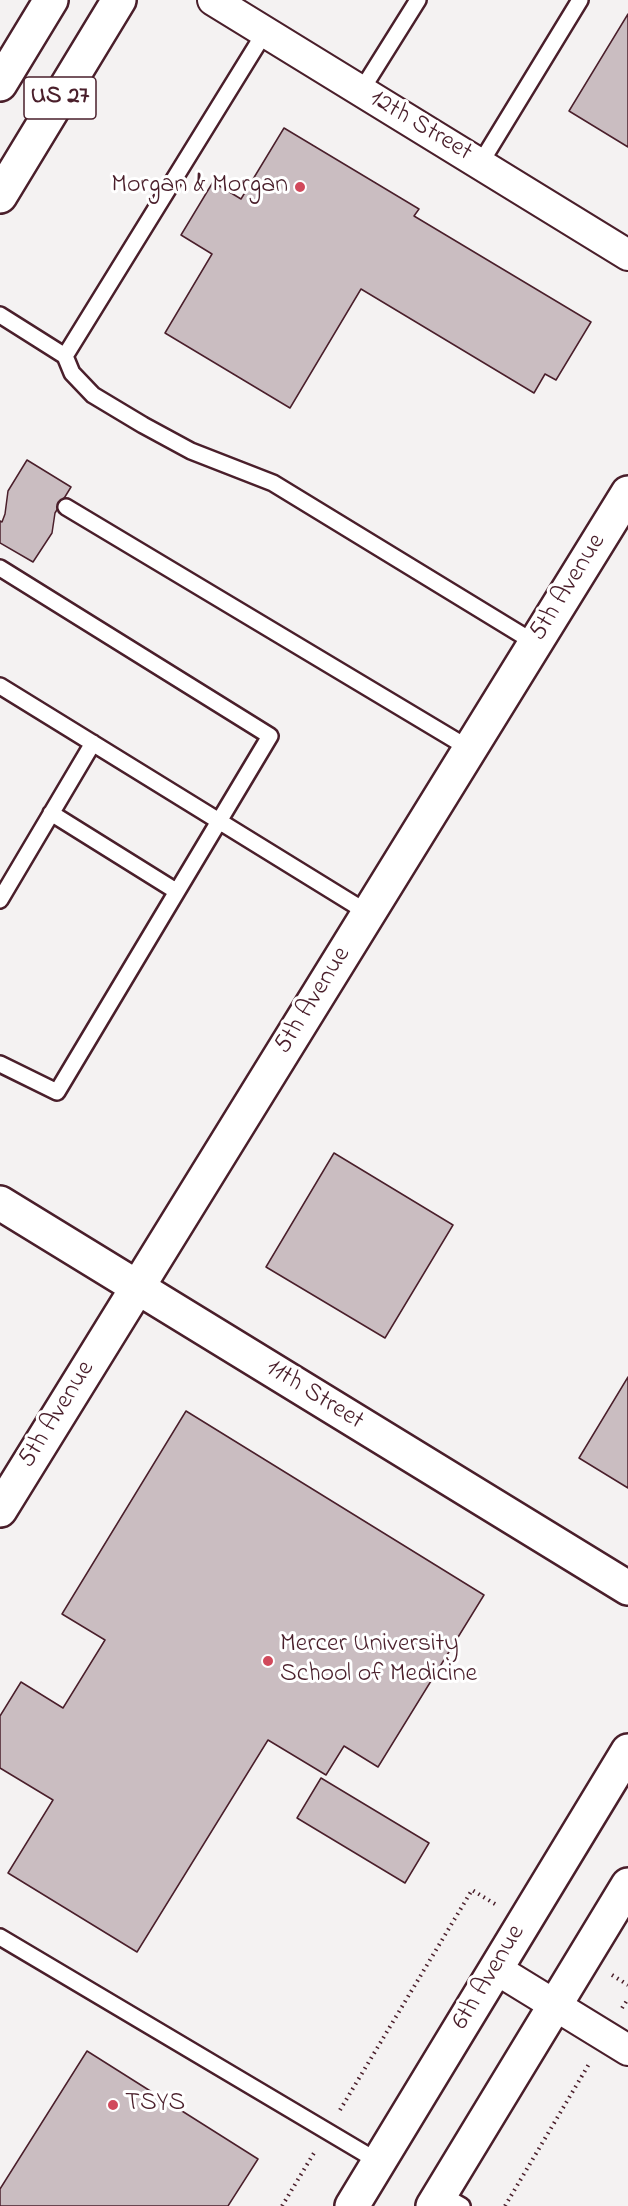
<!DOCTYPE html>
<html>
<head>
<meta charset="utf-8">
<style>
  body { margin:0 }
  canvas { display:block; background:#f4f2f2 }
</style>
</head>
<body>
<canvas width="628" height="2206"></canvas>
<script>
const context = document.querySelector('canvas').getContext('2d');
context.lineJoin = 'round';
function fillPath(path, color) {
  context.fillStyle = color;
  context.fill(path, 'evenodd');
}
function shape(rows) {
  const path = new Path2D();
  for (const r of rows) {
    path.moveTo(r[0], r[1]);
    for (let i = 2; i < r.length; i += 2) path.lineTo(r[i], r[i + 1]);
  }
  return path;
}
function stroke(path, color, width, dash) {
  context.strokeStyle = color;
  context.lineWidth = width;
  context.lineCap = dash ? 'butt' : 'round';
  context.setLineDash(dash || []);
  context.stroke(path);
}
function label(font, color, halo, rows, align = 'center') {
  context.font = font + ' "Indie Flower",sans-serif';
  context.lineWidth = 6;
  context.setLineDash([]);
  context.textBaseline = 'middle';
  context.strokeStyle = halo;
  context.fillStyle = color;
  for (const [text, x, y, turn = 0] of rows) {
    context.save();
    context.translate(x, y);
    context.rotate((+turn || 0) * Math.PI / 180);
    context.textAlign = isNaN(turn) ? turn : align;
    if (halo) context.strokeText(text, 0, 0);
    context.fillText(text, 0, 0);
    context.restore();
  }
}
const building = shape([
  [628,14,628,147,569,111,628,14],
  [284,128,419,209,414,216,591,322,556,380,545,374,534,393,361,289,290,408,165,333,212,254,181,235,213,182,241,199,284,128],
  [27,460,71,487,55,513,52,533,33,562,0,543,0,521,2,522,5,514,8,491,27,460],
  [334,1153,453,1225,385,1338,266,1267,334,1153],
  [628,1377,628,1488,579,1458,628,1377],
  [186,1411,484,1595,378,1767,344,1746,326,1775,268,1740,137,1952,8,1873,53,1800,0,1768,0,1716,21,1682,63,1708,105,1640,62,1614,186,1411],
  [321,1778,429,1843,405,1883,297,1818,321,1778],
  [87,2051,258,2159,228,2206,0,2206,0,2189,87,2051]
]);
fillPath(building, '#cabdc1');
stroke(building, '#4a1f2b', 1.5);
const service = shape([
  [361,91,418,0],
  [480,164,580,0],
  [0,315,65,356,72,373,93,395,143,425,191,451,273,483,535,643],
  [65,356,265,32],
  [66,507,470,749],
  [0,568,270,736,57,1092,0,1064],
  [0,686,368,913],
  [51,813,176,891],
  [0,900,93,743],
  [0,1937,379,2162],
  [441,2194,462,2206]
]);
const minor = shape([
  [213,0,628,255],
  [496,1969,628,2050]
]);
const tertiary = shape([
  [0,1510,628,493]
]);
const secondary = shape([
  [0,1203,628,1588],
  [352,2206,628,1751],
  [433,2206,628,1885]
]);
const primary = shape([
  [0,84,51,0],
  [0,196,119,0]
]);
stroke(service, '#4a1f2b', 20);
stroke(minor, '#4a1f2b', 34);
stroke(tertiary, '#4a1f2b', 38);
stroke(secondary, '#4a1f2b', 38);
stroke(primary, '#4a1f2b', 38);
stroke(shape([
  [612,1975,628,1985],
  [622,2008,628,1999],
  [340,2110,472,1890,495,1904],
  [282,2206,314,2153],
  [505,2206,589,2064]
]), '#4a1f2b', 4, [1.5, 4.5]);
stroke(service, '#fff', 15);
stroke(minor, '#fff', 30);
stroke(tertiary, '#fff', 33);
stroke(secondary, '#fff', 33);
stroke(primary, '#fff', 33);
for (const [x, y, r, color] of [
  [300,187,6,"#d1495b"],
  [268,1661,6,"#d1495b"],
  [113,2105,6,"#d1495b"]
]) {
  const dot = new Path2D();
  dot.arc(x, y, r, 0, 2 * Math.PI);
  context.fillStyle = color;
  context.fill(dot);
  stroke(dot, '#fff', 2);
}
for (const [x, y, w] of [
  [60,98,72]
]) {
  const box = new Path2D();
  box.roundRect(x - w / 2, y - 21, w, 42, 4.5);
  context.fillStyle = '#fff';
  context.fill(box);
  stroke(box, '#4a1f2b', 1.5);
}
label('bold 24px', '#4a1f2b', null, [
  ["US 27",60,98]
]);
label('26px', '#4a1f2b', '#fff', [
  ["12th Street",420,127,31],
  ["5th Avenue",569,588,-58],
  ["5th Avenue",314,1001,-58],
  ["11th Street",314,1396,32],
  ["5th Avenue",58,1415,-58],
  ["6th Avenue",490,1978,-59]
]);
label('26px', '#4a1f2b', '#fff', [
  ["Morgan & Morgan",288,187,"right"],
  ["Mercer University",280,1646],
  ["School of Medicine",280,1676],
  ["TSYS",125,2105]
], 'left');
</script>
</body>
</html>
